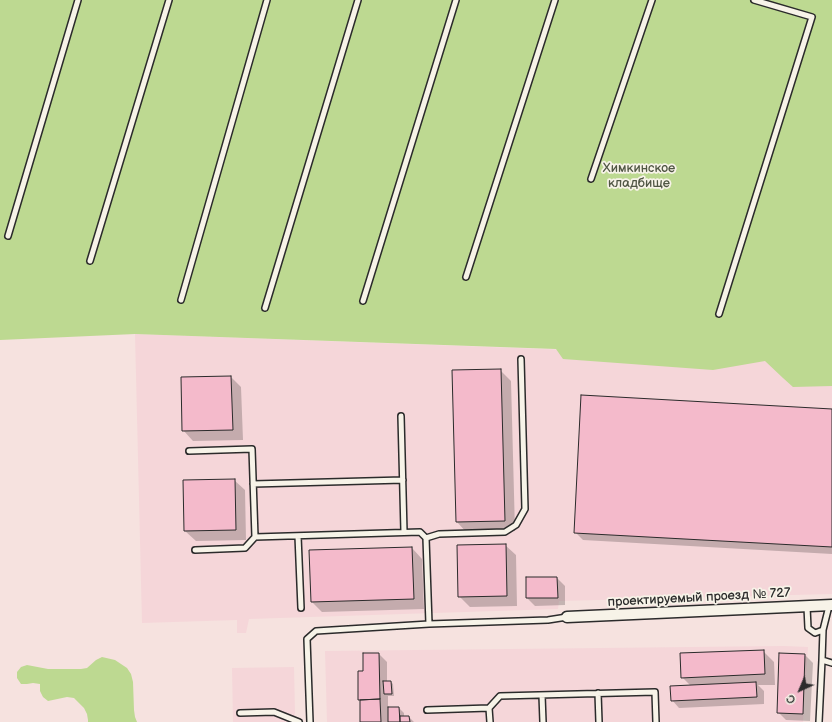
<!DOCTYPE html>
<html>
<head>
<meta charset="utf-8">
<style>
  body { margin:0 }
  #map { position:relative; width:832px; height:722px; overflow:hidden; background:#f6e2df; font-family:"Balsamiq Sans",sans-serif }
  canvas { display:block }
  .north { position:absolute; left:780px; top:670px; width:40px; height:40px; -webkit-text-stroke:3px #f7f3e8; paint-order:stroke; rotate:224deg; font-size:11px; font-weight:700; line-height:16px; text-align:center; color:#2b2b2b }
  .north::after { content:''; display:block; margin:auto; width:14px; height:18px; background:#2b2b2b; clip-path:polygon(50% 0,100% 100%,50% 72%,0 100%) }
</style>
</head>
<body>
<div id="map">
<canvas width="832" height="722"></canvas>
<div class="north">С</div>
</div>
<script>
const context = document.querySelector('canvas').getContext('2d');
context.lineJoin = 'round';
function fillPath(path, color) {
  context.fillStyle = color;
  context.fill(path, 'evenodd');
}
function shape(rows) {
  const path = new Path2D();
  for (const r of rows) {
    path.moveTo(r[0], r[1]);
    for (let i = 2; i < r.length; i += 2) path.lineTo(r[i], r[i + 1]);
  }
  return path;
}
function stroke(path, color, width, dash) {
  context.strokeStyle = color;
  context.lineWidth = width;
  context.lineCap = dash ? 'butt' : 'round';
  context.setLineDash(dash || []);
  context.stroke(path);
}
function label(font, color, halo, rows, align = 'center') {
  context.font = font + ' "Balsamiq Sans",sans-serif';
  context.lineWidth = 3.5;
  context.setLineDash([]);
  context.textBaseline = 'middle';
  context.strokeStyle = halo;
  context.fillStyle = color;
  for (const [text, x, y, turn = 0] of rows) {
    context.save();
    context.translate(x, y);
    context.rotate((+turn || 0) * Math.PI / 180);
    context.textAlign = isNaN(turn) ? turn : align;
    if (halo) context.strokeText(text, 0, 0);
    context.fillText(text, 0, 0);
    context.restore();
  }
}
fillPath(shape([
  [135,334,679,354,832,362,832,594,559,601,558,609,249,619,246,633,237,633,237,620,142,623],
  [784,646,808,647,803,722,327,722,325,651],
  [294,667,295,713,293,722,233,722,232,668]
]), '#f5d6d9');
fillPath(shape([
  [0,0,832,0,832,386,793,387,783,378,765,361,713,370,563,359,556,349,135,334,0,340],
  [102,657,115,660,127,668,131,674,133,682,134,710,135,717,137,722,88,722,88,720,87,714,84,708,74,698,67,697,48,701,43,697,40,691,40,684,33,683,27,684,21,684,17,678,17,672,21,667,27,665,48,669,81,669,87,668,96,660]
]), '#bdd991');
fillPath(shape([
  [500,370,511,381,515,531,467,533,457,522],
  [231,377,241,387,243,440,193,441,183,430],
  [832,410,832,554,583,540,575,532],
  [234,480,245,490,246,540,196,541,185,531],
  [505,545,516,555,517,606,470,607,459,596],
  [412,548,422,559,424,609,322,612,312,602],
  [557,578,565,586,565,605,535,606,527,598],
  [763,651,774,662,775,685,758,685,764,691,764,704,679,708,672,700,691,686,682,677],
  [379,654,387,662,387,682,391,682,393,684,394,696,388,696,388,708,399,708,404,713,404,717,409,717,414,722,361,722,361,701,359,699,364,672],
  [805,655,813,663,810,721,786,720,778,712]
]), '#0003');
const building = shape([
  [501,369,505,521,456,522,452,370,501,369],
  [231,376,233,430,182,431,181,377,231,376],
  [581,395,832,409,832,547,574,533,581,395],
  [235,479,236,530,184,531,183,480,235,479],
  [506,544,507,596,458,597,457,545,506,544],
  [412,547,414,599,311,602,309,550,412,547],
  [526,577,557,577,558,598,526,598,526,577],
  [764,650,765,674,681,678,680,653,764,650],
  [363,653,379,653,380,699,358,700,358,671,363,671,363,653],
  [779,653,805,654,803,714,777,713,779,653],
  [383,681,391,681,392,694,384,694,383,681],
  [756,682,757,697,671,701,670,686,756,682],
  [380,699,381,722,360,722,360,700,380,699],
  [388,707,399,707,400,722,388,722,388,707],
  [400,716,409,716,410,722,400,722,400,716]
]);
fillPath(building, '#f4bacb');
stroke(building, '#2b2b2b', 1);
const lane = shape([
  [591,179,652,0],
  [8,236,78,0],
  [90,261,169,0],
  [466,277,555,0],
  [181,300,267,0],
  [363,301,456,0],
  [265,308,358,0],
  [719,314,812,17,754,0],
  [401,416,404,532],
  [189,451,252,449,255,537],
  [253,484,403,480],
  [298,536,301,608],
  [426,538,439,534,505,532,516,525,525,509,521,359],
  [195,550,245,548,255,537,420,532,426,538,429,624],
  [807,607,808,628,815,633,823,630,829,606],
  [822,660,823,630],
  [598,693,599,722],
  [542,695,543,722],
  [489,708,500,696,655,692,656,722],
  [427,710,489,708,490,722],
  [240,713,274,712,299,722],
  [310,722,307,639,316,631,429,624,548,620,567,617],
  [819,722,822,660,832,663]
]);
const street = shape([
  [567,617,832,605]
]);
stroke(lane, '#2b2b2b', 8);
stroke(street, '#2b2b2b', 13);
stroke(lane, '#f7f3e8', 5);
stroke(street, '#f7f3e8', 10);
label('13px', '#505644', '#f7f3e8', [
  ["Химкинское",639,169],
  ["кладбище",639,184]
]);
label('13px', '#2b2b2b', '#f7f3e8', [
  ["проектируемый проезд № 727",699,598,-3]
]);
</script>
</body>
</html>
